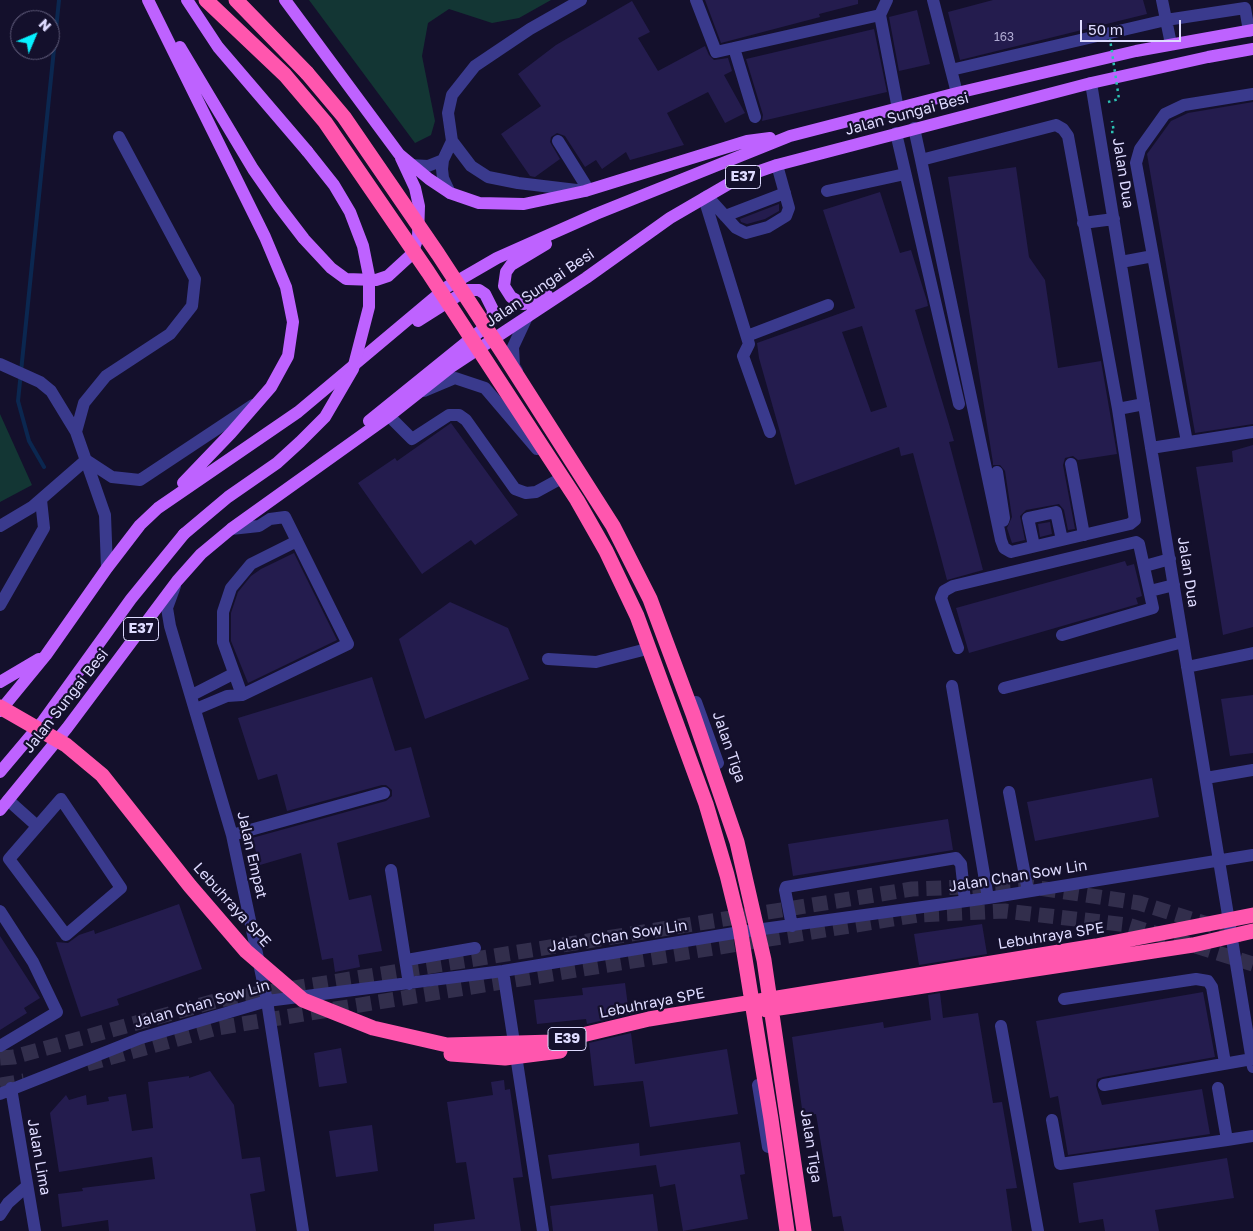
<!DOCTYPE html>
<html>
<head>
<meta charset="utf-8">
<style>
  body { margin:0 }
  #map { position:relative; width:1253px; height:1231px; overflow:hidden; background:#14102c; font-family:"Golos Text",sans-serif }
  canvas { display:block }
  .north { position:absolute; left:10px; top:10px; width:50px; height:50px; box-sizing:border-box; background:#14102c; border:1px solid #656180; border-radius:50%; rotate:45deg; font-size:14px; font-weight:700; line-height:20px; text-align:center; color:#dedbff }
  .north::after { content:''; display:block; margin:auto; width:18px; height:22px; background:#07f1ff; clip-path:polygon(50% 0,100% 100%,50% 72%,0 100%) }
  .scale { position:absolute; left:1080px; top:20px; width:101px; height:22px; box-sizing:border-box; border:2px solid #dedbff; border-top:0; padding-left:6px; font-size:15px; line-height:18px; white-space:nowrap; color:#dedbff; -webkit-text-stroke:4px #14102c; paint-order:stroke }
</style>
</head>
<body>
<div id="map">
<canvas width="1253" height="1231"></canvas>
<div class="north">N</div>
<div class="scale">50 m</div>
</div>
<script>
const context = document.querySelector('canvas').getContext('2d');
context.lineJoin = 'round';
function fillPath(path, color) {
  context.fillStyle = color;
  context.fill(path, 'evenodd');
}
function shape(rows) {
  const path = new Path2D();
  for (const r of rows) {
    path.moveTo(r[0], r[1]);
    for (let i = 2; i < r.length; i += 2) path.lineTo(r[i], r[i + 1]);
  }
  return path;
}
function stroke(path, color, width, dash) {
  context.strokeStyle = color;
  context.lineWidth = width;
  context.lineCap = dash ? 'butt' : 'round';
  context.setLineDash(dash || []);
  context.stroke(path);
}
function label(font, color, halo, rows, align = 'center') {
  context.font = font + ' "Golos Text",sans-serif';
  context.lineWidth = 4.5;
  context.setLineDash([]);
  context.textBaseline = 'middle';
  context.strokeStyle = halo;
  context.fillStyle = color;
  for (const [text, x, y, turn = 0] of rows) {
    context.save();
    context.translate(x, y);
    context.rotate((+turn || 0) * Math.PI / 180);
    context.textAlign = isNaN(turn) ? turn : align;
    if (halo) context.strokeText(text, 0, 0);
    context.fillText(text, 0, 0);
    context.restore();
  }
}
fillPath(shape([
  [309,0,551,0,519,18,492,23,449,9,428,23,422,56,435,121,431,135,415,143],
  [0,414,32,485,0,502]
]), '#133634');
stroke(shape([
  [44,467,29,441,18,401,59,0]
]), '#0b2750', 4);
fillPath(shape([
  [705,0,858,0,858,4,819,14,820,17,721,43],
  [993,0,1143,0,1147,14,960,60,948,12],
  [632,1,650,32,638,38,658,71,705,46,709,55,714,60,728,58,732,71,724,75,745,113,725,123,708,92,667,113,684,145,630,160,626,152,602,169,596,160,585,167,565,136,557,133,551,137,550,142,560,159,535,177,530,176,501,134,541,106,518,74,556,45],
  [917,10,930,64,899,71,889,17],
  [874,29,887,92,762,121,763,115,746,59],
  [1253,102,1253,424,1195,433,1147,154,1171,121,1188,113],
  [1016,167,1029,257,1045,280,1058,368,1101,361,1117,454,1078,460,1073,456,1065,458,1063,465,1075,529,1068,530,1064,510,1059,504,1026,510,1020,516,1025,540,1012,543,1007,528,1012,517,1005,471,1000,465,993,465,993,463,948,177],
  [880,192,900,253,911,250,927,301,928,306,915,310,954,441,949,442,983,570,947,580,913,453,901,456,899,447,795,485,759,358,757,343,855,308,823,210],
  [862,326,887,407,871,412,842,332],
  [779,204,779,211,765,219,747,224,741,222,740,219],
  [451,423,518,515,475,545,471,540,422,574,358,483,395,458,397,461],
  [1253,445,1253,627,1223,635,1196,467,1233,462,1232,451],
  [1050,522,1052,534,1040,537,1038,524],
  [294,553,337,640,248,683,231,641,231,613,238,592,251,576,261,569],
  [1125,561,1127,566,1134,564,1142,596,1136,598,1138,604,969,653,956,608],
  [450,602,508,628,529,679,425,719,399,639],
  [372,677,395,751,411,747,430,817,337,843,349,900,371,895,382,951,358,955,360,967,335,972,333,958,322,960,301,853,260,865,252,838,386,801,392,796,392,790,386,785,382,785,287,811,277,774,258,780,238,718],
  [1253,695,1253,753,1230,756,1221,699],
  [1152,778,1159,817,1035,841,1027,802],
  [948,819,953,850,793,876,788,844],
  [179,904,202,969,117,999,119,1005,81,1017,56,942,68,943,79,935,94,930,95,934],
  [982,924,987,954,919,965,914,934],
  [0,936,40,998,24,1008,27,1013,0,1030],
  [625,983,629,1014,587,1024,586,1019,537,1024,534,1000,583,995,582,988],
  [1203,992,1215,1057,1103,1077,1097,1079,1096,1086,1102,1105,1202,1089,1210,1134,1068,1155,1058,1096,1050,1098,1036,1021],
  [940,993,943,1018,978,1013,993,1103,1002,1102,1017,1188,1006,1189,1012,1231,844,1231,841,1216,833,1217,816,1114,803,1116,792,1037,883,1022,884,1028,931,1020,928,995],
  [631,1033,635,1064,727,1049,738,1114,650,1127,643,1081,594,1086,589,1043],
  [341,1048,347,1083,319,1087,314,1053],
  [210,1071,234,1105,242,1159,260,1157,265,1191,250,1194,256,1231,109,1231,108,1220,62,1227,58,1194,83,1191,82,1188,155,1179,152,1157,59,1172,50,1113,66,1095,69,1100,86,1095,87,1105,109,1101,108,1097,126,1094,132,1131,153,1128,148,1082,189,1076,189,1078],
  [504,1080,505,1090,510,1089,523,1177,513,1178,521,1231,434,1231,434,1224,475,1219,466,1162,456,1163,447,1102,493,1095,491,1082],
  [372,1125,378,1171,336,1177,329,1131],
  [740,1142,745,1174,740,1175,748,1219,683,1231,675,1184,660,1187,656,1165,552,1179,548,1155,639,1143,640,1156],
  [1227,1158,1234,1198,1155,1210,1159,1231,1105,1231,1103,1219,1079,1223,1073,1183],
  [653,1194,658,1231,553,1231,550,1206]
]), '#241c4e');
stroke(shape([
  [0,1058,14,1057,219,1000,912,889,1019,885,1139,903,1243,935],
  [87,1064,217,1028,918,915,1005,911,1128,925,1253,964],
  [0,1085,24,1081]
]), '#322e4c', 15, [15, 8]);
stroke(shape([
  [1111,132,1114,132,1112,121]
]), '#2cc2b3', 2.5, [2.5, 4]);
stroke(shape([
  [696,0,716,52,880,15,887,0],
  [933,0,957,93],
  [1162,0,1171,44],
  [880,15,898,109],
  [734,48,755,117],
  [951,70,1166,20,1245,8,1249,31],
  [1091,83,1253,1067],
  [1056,125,1063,129,1068,136,1118,409,1135,520,1130,524,1011,552,1004,548,1001,540,921,160,1056,125],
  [914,128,921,160],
  [896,133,959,404],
  [452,141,471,166,488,177,518,183,585,191],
  [558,141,588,189],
  [410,165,428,166,443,160],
  [827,191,905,174],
  [450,193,443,178,442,169,443,160,452,141,448,113,452,95,475,66,530,29,581,0],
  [707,196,736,228,746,233,768,227,786,216,789,208,777,165],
  [704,198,749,344,743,356,770,432],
  [725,216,785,193],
  [1083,223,1114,219],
  [1121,262,1153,256],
  [747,336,828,305],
  [0,364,40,382,51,391,76,432,105,515,107,568],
  [517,371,514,366,513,347,527,317],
  [424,391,455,378,485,388,537,449],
  [1118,409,1144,404],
  [389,416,412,439,449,415,459,415,466,420,515,489,526,493,536,492,558,480],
  [76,432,84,403,106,376,170,334,192,306,195,279,119,137],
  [1187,442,1136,163,1140,149,1165,114,1184,105,1253,94],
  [1151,448,1253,432],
  [86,460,112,477,140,480,253,405],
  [1071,464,1084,535],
  [997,472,1004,518,1003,521],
  [0,526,32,507,86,460],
  [231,529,259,526,270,519,285,517,348,644,242,695,223,642,223,612,231,588,251,564,297,541],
  [1034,546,1028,518,1056,512,1062,540],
  [1145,566,1170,559],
  [175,586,167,608,170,626,232,835,267,1001,303,1231],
  [1150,591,1174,585],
  [0,605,44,528,41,500],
  [958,648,941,598,944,591,953,586,1136,542,1139,544,1153,608,1062,635],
  [548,659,596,662,643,650],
  [1187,667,1253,653],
  [952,686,988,898],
  [1004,688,1183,642],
  [192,695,233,674],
  [696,702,718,763],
  [196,709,227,696,242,695],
  [1206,778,1253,770],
  [1009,792,1028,891],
  [61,799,121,888,66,935,9,859,61,799],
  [8,800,37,826],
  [232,835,384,793],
  [391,870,409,984],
  [0,911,33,962,57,1012,0,1046],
  [792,926,785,890,786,887,956,858,961,864,965,901],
  [407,960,475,948],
  [503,971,543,1231],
  [1064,999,1196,979,1208,981,1212,987,1225,1063],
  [1001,1026,1038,1231],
  [758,1085,768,1147],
  [1104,1085,1252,1059],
  [11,1088,35,1231],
  [0,1094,141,1038,267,1001,503,971,734,933,988,898,1253,855],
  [1052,1120,1060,1164,1227,1140,1218,1088],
  [1227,1140,1253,1136],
  [0,1215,8,1203,27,1186]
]), '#3a3a8d', 12);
stroke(shape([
  [148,0,265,237,286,287,293,322,288,356,271,387,231,433,183,483],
  [187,0,218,47,307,151],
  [285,0,399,154,429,179,450,193,479,203,524,204,585,191,747,141,770,138],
  [180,47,253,169,278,205,304,239,331,268,346,279,376,280,388,276,412,254,418,237,419,206,415,188,401,158],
  [546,244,511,265,506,272,504,286,511,297,523,304,535,302,547,295],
  [369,421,489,324,492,320,493,310,485,294,479,290,467,290,418,321],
  [0,682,39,659],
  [0,711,46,655,107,568,140,525,158,508,298,412,447,287,497,258,596,214,790,136,957,93,1136,51,1253,30],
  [0,772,43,721,131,599,184,534],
  [0,810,67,728,177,581,201,554,231,529,389,416,451,367,586,278,670,218,737,179,777,165,1091,83,1208,57,1253,49]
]), '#be62ff', 12);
stroke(shape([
  [236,0,307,73]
]), '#ff56ae', 15);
stroke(shape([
  [1108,102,1119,99,1110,39]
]), '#2cc2b3', 2.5, [2.5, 4]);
stroke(shape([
  [184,534,228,497,277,463,300,442,325,417,353,369,369,307,369,276,363,246,350,212,334,185,307,151]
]), '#be62ff', 12);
stroke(shape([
  [206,0,285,75,325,122,428,272,577,500,606,551,637,616,706,804,727,875,740,928,771,1119,787,1231],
  [307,73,344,117,438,254,504,355,613,526,650,599,693,714,737,842,764,960,804,1231],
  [0,707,66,745,102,775,190,886,246,951,303,1000,373,1028,447,1045,553,1042,649,1019,1096,946,1253,915],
  [766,1010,1193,945,1253,931],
  [451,1054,505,1058,560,1051]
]), '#ff56ae', 15);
label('12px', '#b0abd3', null, [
  ["163",1004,37]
]);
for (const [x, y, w] of [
  [743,177,35],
  [141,629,35],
  [567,1039,38]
]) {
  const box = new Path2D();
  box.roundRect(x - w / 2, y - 11.5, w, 23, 4);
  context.fillStyle = '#14102c';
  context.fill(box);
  stroke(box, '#dedbff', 1);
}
label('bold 14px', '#dedbff', null, [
  ["E37",743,177],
  ["E37",141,629],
  ["E39",567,1039]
]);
label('15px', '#dedbff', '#14102c', [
  ["Jalan Sungai Besi",907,114,-15],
  ["Jalan Dua",1123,173,81],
  ["Jalan Sungai Besi",540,288,-34],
  ["Jalan Dua",1188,572,81],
  ["Jalan Sungai Besi",66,701,-52],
  ["Jalan Tiga",729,747,71],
  ["Jalan Empat",252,855,77],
  ["Jalan Chan Sow Lin",1018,876,-9],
  ["Lebuhraya SPE",232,905,48],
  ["Jalan Chan Sow Lin",618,936,-9],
  ["Lebuhraya SPE",1051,936,-9],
  ["Lebuhraya SPE",652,1003,-11],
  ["Jalan Chan Sow Lin",202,1004,-16],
  ["Jalan Tiga",811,1146,81],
  ["Jalan Lima",39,1157,80]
]);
</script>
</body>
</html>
